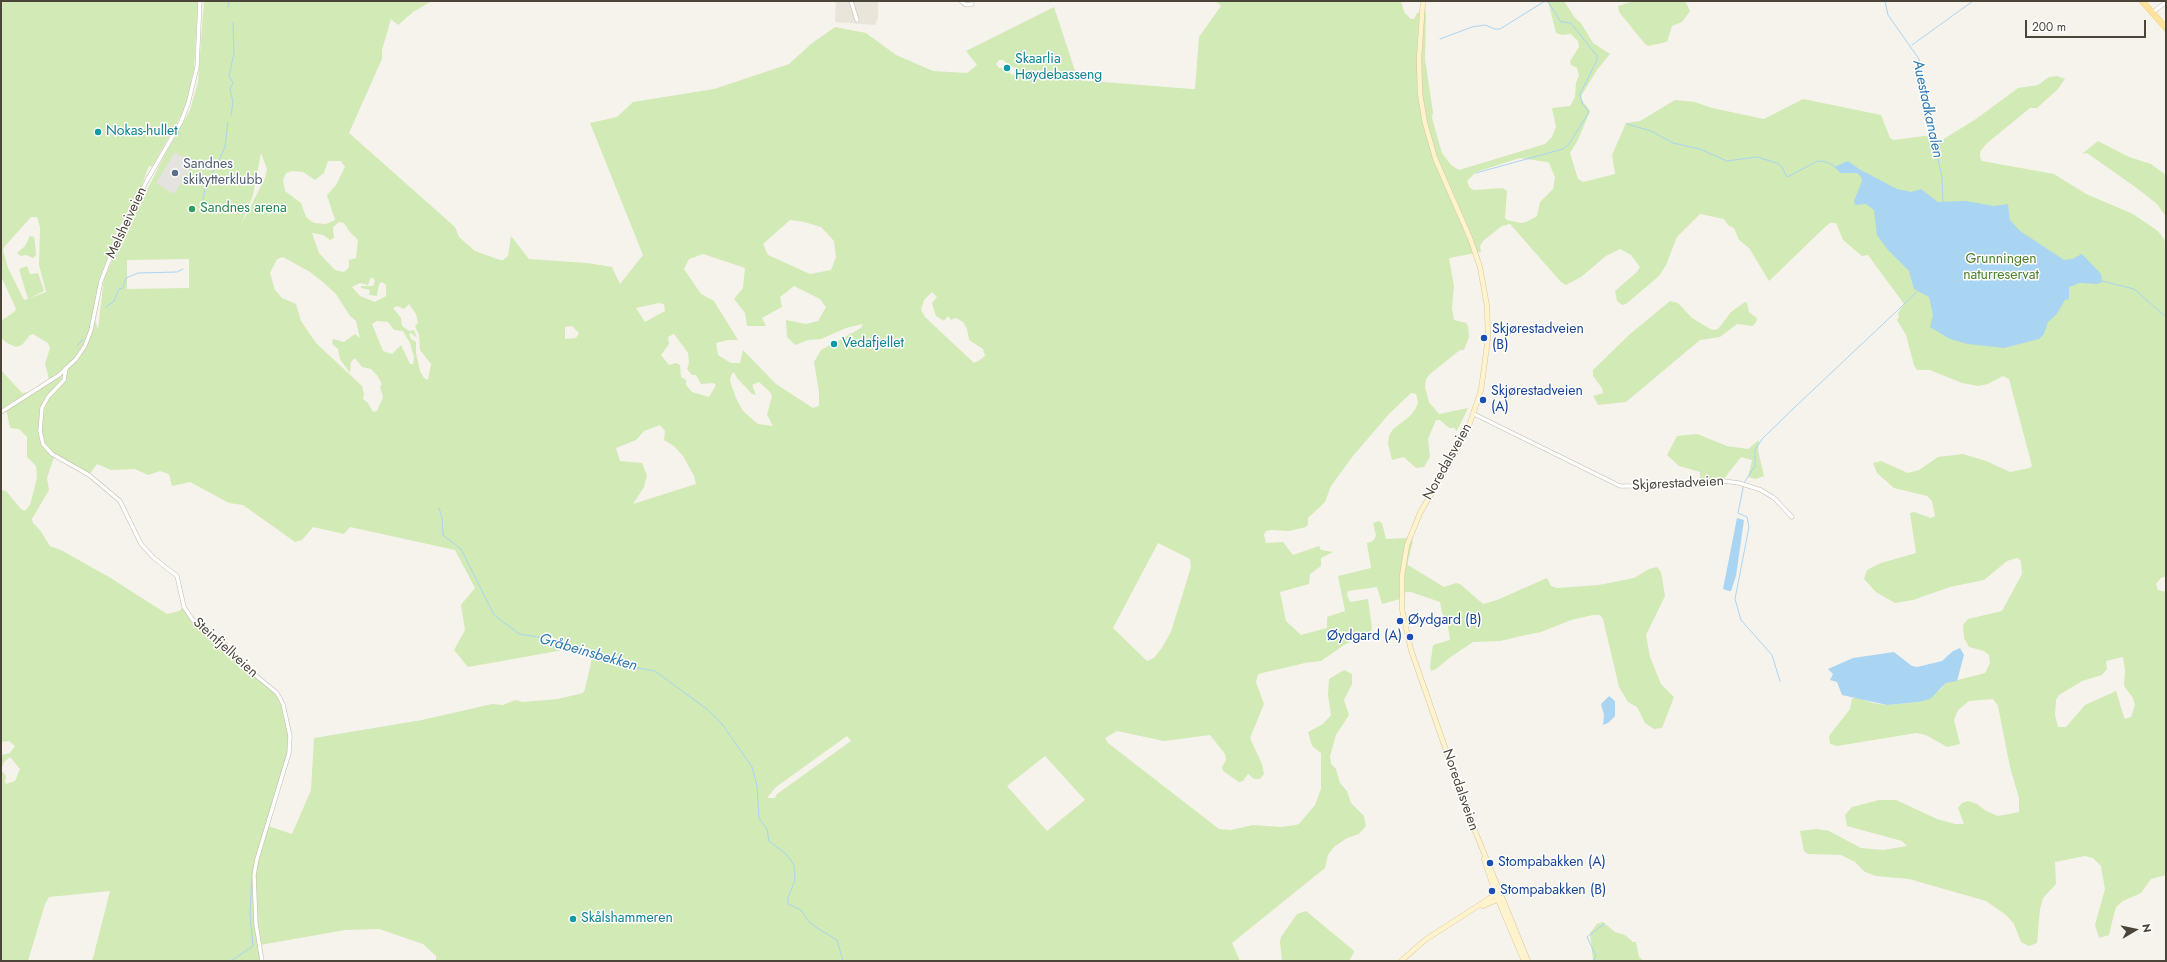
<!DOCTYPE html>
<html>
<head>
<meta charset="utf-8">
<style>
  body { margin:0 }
  #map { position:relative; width:2167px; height:962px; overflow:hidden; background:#f6f3ec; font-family:Jost,sans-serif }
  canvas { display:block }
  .frame { position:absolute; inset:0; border:2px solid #4b4439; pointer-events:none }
  .north { position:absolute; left:2115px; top:910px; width:40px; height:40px; -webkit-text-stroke:3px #fff; paint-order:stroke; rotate:81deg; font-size:11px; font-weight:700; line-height:16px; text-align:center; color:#4b4439 }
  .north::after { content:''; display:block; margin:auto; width:14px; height:18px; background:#4b4439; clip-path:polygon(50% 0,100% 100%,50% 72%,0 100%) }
  .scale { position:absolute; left:2025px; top:20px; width:121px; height:18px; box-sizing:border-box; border:2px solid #4b4439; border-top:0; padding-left:5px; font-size:12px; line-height:14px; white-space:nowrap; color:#4b4439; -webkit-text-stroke:3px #fff; paint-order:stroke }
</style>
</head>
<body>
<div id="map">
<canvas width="2167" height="962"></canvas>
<div class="frame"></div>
<div class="north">N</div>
<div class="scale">200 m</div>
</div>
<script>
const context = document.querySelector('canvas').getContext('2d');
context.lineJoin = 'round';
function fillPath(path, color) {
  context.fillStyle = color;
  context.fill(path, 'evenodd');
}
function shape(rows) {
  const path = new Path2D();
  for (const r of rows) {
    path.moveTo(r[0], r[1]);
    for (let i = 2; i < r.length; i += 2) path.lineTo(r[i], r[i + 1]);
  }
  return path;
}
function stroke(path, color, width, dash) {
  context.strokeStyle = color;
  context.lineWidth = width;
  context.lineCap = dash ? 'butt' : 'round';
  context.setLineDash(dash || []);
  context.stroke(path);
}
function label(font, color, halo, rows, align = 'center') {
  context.font = font + ' Jost,sans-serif';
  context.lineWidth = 3;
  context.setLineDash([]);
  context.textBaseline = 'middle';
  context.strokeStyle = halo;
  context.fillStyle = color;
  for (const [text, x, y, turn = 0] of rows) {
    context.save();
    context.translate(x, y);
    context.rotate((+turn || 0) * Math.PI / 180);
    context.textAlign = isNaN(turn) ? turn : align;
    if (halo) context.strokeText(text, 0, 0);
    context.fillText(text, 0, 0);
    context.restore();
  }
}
fillPath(shape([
  [836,1,878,1,878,18,875,25,835,22]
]), '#eae5da');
fillPath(shape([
  [1,1,198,1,194,69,186,107,152,167,149,166,141,187,116,233,101,279,94,316,98,330,104,277,161,162,190,110,198,82,204,1,432,1,413,12,398,25,391,19,382,50,382,59,349,133,455,227,459,237,475,251,500,260,503,260,508,256,511,236,529,259,587,263,612,267,620,284,643,255,590,123,617,117,633,102,714,89,789,64,811,44,835,27,866,33,896,55,933,71,967,73,977,65,966,51,1054,7,1078,80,1192,89,1195,89,1199,37,1221,6,1215,1,1401,1,1404,12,1411,19,1414,19,1417,13,1426,11,1425,59,1433,112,1432,118,1442,153,1451,165,1459,170,1545,144,1552,137,1556,127,1552,108,1570,106,1575,97,1576,82,1579,76,1577,68,1571,65,1570,61,1579,47,1578,41,1571,34,1562,35,1556,33,1548,1,1564,1,1575,18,1581,23,1593,43,1610,54,1597,70,1581,96,1582,100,1590,111,1578,140,1570,153,1578,179,1583,182,1615,174,1612,155,1626,123,1640,121,1675,100,1695,102,1712,108,1764,119,1803,99,1881,115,1890,138,1894,140,1931,135,1939,142,1976,119,2018,88,2038,85,2049,77,2057,76,2065,79,2058,89,2037,108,2030,108,1986,144,1980,152,1980,157,1982,161,2054,174,2086,194,2133,214,2158,231,2166,242,2166,576,2161,578,2156,584,2158,590,2166,592,2166,875,2151,879,2141,893,2123,901,2116,907,2114,914,2109,935,2099,938,2095,925,2105,889,2101,866,2093,858,2085,856,2055,862,2056,884,2043,898,2040,909,2037,943,2029,946,2021,942,2014,924,2006,915,1986,901,1909,879,1876,876,1865,872,1855,862,1841,855,1808,854,1804,851,1800,831,1816,829,1829,831,1861,848,1883,850,1907,846,1902,841,1847,826,1845,815,1852,807,1879,800,1896,800,1937,819,1955,824,1964,824,1958,808,1962,803,1968,801,1977,804,1986,811,1998,816,2019,812,2019,798,2010,767,1998,706,1993,699,1969,701,1958,710,1954,720,1960,744,1947,747,1926,735,1916,733,1837,746,1830,744,1829,736,1850,709,1852,698,1858,698,1873,703,1887,705,1918,702,1940,690,1946,683,1985,673,1990,663,1989,655,1984,651,1969,647,1964,638,1963,625,1968,619,2002,611,2022,574,2021,561,2017,558,2007,561,1984,580,1950,587,1913,600,1895,603,1876,592,1864,579,1867,570,1881,563,1916,553,1910,513,1914,512,1931,518,1935,516,1932,501,1927,496,1894,488,1877,473,1873,463,1881,461,1908,473,1919,470,1938,457,1963,454,1986,461,2010,472,2030,468,2032,466,2009,379,2003,376,1988,384,1978,386,1962,383,1930,370,1917,370,1914,365,1906,335,1897,320,1899,317,1898,313,1904,304,1868,255,1862,256,1843,240,1836,223,1830,223,1824,228,1769,281,1749,248,1739,240,1734,228,1728,225,1724,219,1700,214,1677,237,1666,265,1659,276,1626,304,1622,305,1617,301,1615,291,1637,272,1640,267,1631,255,1620,249,1606,256,1581,277,1566,285,1561,282,1510,224,1502,226,1483,241,1480,246,1481,252,1449,258,1454,286,1452,308,1454,320,1466,323,1468,326,1469,337,1464,350,1460,350,1430,374,1426,379,1425,387,1429,402,1439,414,1468,408,1458,429,1456,431,1455,428,1449,428,1440,420,1436,420,1428,439,1430,457,1424,467,1416,468,1404,457,1392,460,1388,444,1389,436,1393,429,1410,416,1416,408,1418,402,1416,394,1411,393,1389,414,1353,456,1331,486,1325,502,1308,518,1308,524,1306,527,1289,531,1271,530,1266,531,1264,535,1266,543,1283,542,1293,555,1319,546,1321,550,1333,552,1321,558,1321,566,1310,574,1309,584,1280,592,1286,621,1301,635,1327,628,1327,617,1345,611,1338,576,1371,568,1367,543,1373,541,1376,536,1373,523,1379,521,1382,523,1386,539,1408,538,1413,541,1408,561,1408,565,1444,587,1456,583,1460,584,1483,604,1497,600,1547,578,1551,586,1557,588,1599,585,1634,578,1649,569,1657,567,1661,572,1665,596,1646,635,1650,657,1661,684,1674,697,1662,728,1654,729,1645,723,1637,707,1628,702,1619,687,1603,619,1600,615,1593,615,1571,620,1541,632,1521,636,1500,641,1473,642,1452,656,1436,669,1431,671,1430,666,1433,645,1450,640,1447,620,1442,613,1440,602,1411,592,1406,592,1400,599,1382,604,1377,587,1348,591,1347,595,1350,602,1368,599,1372,628,1371,632,1344,645,1321,661,1305,663,1258,674,1256,682,1264,704,1250,738,1262,764,1264,774,1260,779,1254,779,1248,774,1243,781,1239,782,1223,771,1222,767,1226,760,1225,754,1210,735,1164,741,1117,731,1105,738,1108,743,1219,829,1231,830,1253,825,1281,827,1295,825,1299,824,1315,805,1321,789,1321,753,1312,746,1308,732,1323,724,1331,715,1328,695,1329,679,1344,670,1352,674,1352,684,1344,700,1349,715,1336,735,1330,756,1331,764,1336,769,1340,783,1347,791,1351,803,1364,816,1366,826,1359,834,1347,838,1334,847,1328,855,1325,868,1232,943,1240,961,436,961,436,956,423,944,379,929,345,930,260,945,262,961,91,961,93,958,110,891,49,897,45,904,28,961,1,961,1,755,10,753,15,746,9,741,1,742,1,490,6,491,21,509,25,511,30,505,37,478,36,466,27,457,27,437,19,429,10,428,7,413,5,411,1,413,1,370,22,393,31,392,49,379,45,364,50,348,48,343,33,334,30,335,22,345,16,347,7,343,1,338,1,321,14,312,16,309,1,276],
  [999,60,1003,60,1011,67,1016,68,1017,73,1012,75,1004,68,999,68,996,64],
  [261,153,267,169,265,178,241,225,253,195],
  [1520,158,1547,162,1549,163,1555,177,1553,189,1540,202,1537,216,1526,222,1521,223,1507,220,1505,218,1507,191,1503,188,1474,190,1470,188,1467,181,1476,172],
  [328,161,341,161,345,167,336,185,327,195,335,220,326,224,314,223,306,217,301,203,285,191,283,180,286,173,292,171,303,172,315,180,324,173],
  [31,217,37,217,40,227,39,265,46,292,30,298,44,291,38,273,30,274,27,266,19,269,28,299,24,300,8,268,3,250,5,246],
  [790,220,804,222,821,227,834,241,836,257,831,270,810,274,768,255,763,244],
  [339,222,344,223,349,231,358,240,356,258,349,260,349,267,344,272,335,270,319,253,312,233,323,235,330,240,334,238,333,227],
  [703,254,745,268,743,288,734,299,745,313,747,326,766,326,762,318,782,307,780,297,794,286,820,299,826,307,818,321,806,324,786,320,787,337,795,345,808,340,821,339,846,328,863,324,861,328,821,350,814,362,819,392,819,406,813,408,776,384,743,350,740,363,731,363,718,355,716,343,728,340,738,340,714,301,701,294,684,269,689,259],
  [283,257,310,272,324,283,336,294,350,316,356,321,360,338,355,334,344,342,333,339,332,344,338,349,340,359,350,373,351,362,355,358,362,367,371,369,377,375,382,384,380,387,383,397,377,411,373,412,368,403,363,399,364,394,362,386,316,343,301,321,296,304,282,298,275,290,270,273,277,259],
  [189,259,189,288,127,289,127,260],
  [371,277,375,280,373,286,361,286,361,288,370,290,369,295,377,296,379,284,382,282,386,285,386,296,375,302,360,296,352,287,360,283,368,285],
  [932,292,937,297,932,303,936,316,944,321,948,316,951,320,956,318,963,322,967,329,969,340,983,349,985,356,978,361,974,363,925,317,921,310,924,300],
  [659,303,664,304,665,311,645,322,636,308],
  [409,304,416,314,418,323,415,326,419,335,420,350,431,364,428,380,424,378,420,371,416,353,416,342,411,339,409,334,411,333,417,338,414,330,409,331,402,326,401,318,393,308,397,306,404,309],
  [377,321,388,322,394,330,403,331,410,343,414,357,413,364,410,364,401,345,392,354,383,351,372,324],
  [572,326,579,333,576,338,565,339,565,327],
  [674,334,688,353,689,363,687,369,692,375,696,375,701,384,713,383,716,385,709,397,692,392,686,385,686,380,681,377,680,365,676,363,669,365,661,355,669,344,668,337],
  [734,372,737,378,752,394,756,395,752,385,759,382,770,392,772,396,767,415,773,426,758,424,743,411,736,398,730,381,731,375],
  [660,425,665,431,664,440,674,446,683,456,694,476,696,484,633,504,644,487,647,475,642,463,620,461,616,448,636,440,644,431],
  [54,457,58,457,89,475,97,464,111,470,135,469,148,475,160,471,169,474,172,486,190,482,229,503,243,505,295,542,302,540,313,527,344,534,350,527,455,550,475,588,461,605,465,630,454,650,468,667,569,649,592,658,585,689,583,693,558,699,523,702,515,700,503,705,492,704,422,720,314,738,311,790,292,834,268,826,290,744,282,700,274,691,199,627,184,607,179,611,167,614,109,577,61,550,50,546,40,530,33,523,32,519,49,490,47,478],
  [1158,543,1190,559,1191,567,1171,632,1161,649,1154,658,1147,661,1113,628],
  [2123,657,2125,670,2124,686,2133,698,2135,705,2131,717,2125,719,2124,717,2116,691,2085,705,2066,727,2058,727,2055,715,2056,700,2059,695,2082,681,2102,675,2107,669,2106,661],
  [847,736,851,741,777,794,775,798,767,798,776,787],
  [1045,756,1085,800,1047,831,1007,786],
  [10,757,20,769,15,781,6,784,5,781,6,776,1,770,4,762],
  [1634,1,1685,1,1690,11,1682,22,1672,26,1667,42,1648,46,1645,44,1619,12,1618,6],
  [2098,141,2129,157,2151,164,2166,175,2166,217,2157,204,2138,189,2087,153,2082,154],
  [30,236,34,237,35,242,36,255,33,258,26,255,21,256,17,253,25,246],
  [1670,301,1678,303,1692,318,1712,330,1718,329,1731,312,1745,302,1747,303,1749,312,1757,318,1756,322,1753,326,1737,324,1720,337,1700,340,1626,402,1598,405,1593,396,1603,393,1602,388,1593,376,1593,370,1630,334],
  [1697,434,1727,446,1748,449,1759,440,1758,450,1764,476,1756,479,1748,477,1752,460,1741,457,1723,480,1700,486,1700,472,1679,466,1667,455,1677,436],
  [1306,911,1353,950,1354,952,1349,961,1282,961,1280,942,1281,937,1297,914],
  [1603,922,1615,932,1625,935,1633,942,1636,942,1639,957,1644,961,1593,961,1590,933,1597,924]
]), '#d2eab5');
fillPath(shape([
  [175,152,193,163,174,194,156,183]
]), '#e5e3e0');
fillPath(shape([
  [1848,161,1859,169,1897,189,1911,192,1921,189,1938,202,1966,201,1994,206,2008,204,2010,220,2020,231,2064,260,2072,259,2082,254,2101,274,2102,282,2097,284,2080,283,2069,287,2069,299,2065,300,2056,315,2048,322,2044,334,2039,339,2004,348,1968,344,1950,339,1930,327,1933,315,1929,297,1914,289,1909,271,1888,250,1877,235,1874,210,1866,204,1855,205,1854,201,1862,181,1861,177,1857,173,1841,173,1834,167],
  [1737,518,1744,520,1736,576,1731,591,1729,591,1723,589],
  [1960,648,1964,655,1957,681,1946,683,1930,699,1918,702,1887,705,1842,695,1837,682,1830,680,1833,674,1828,669,1853,658,1894,652,1912,666,1917,667,1942,661,1953,651],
  [1609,696,1615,701,1615,716,1608,723,1603,725,1604,715,1601,704]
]), '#a9d4f2');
stroke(shape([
  [1885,1,1888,15,1919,59,1924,81,1924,100,1942,177,1943,202],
  [228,7,229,1],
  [1440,39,1472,27,1485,25,1495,29,1500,29,1545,1,1549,3,1561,22,1571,23,1597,56,1597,60,1580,94,1582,103,1589,112,1569,144,1563,149,1476,173],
  [1912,45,1973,1],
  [231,115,233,102,230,89,233,83,229,76,234,53,233,23],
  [1627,124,1651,131,1673,143,1700,149,1727,161,1757,157,1777,163,1782,167,1787,177,1818,161,1827,162,1834,166],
  [203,200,205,189,225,147,228,122],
  [2102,281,2134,289,2166,317],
  [106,307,114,301,119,289,123,288,126,278,138,273,177,272,183,269],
  [78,345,83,339],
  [439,508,442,518,443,535,461,549,494,615,514,630,519,634,544,638,615,664,655,671,708,710,722,724,752,767,757,786,759,818,767,829,769,841,787,855,794,865,795,880,788,898,788,904,801,910,809,922,817,928,837,940,843,961],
  [1780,681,1772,655,1741,620,1735,599,1749,527,1747,517,1738,513,1744,483,1755,466,1755,450,1762,439,1796,406,1917,292],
  [231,961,253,946,250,913,252,872],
  [1593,961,1596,956,1587,937,1604,924]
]), '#a9d4f2', 1);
const street = shape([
  [851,1,857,20],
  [961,1,966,5,972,4],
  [2152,13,2166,2],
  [66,368,64,380,48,397,42,408,40,431,43,444,52,454,89,475,120,501,141,544,154,558,177,576,184,607,192,619,207,635,277,693,283,704,290,736,289,753,257,859,254,875,256,924,262,961],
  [1,412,59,375,76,359,85,346,91,330,101,281,110,258,146,182,181,122,188,104,197,67,200,1],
  [1474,414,1620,486,1689,486,1724,481,1739,483,1761,490,1774,498,1792,517]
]);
const secondary = shape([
  [1423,1,1419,58,1420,94,1425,123,1435,158,1470,238,1480,267,1487,306,1488,338,1481,390,1470,423,1455,453,1420,513,1407,545,1402,576,1402,609,1411,650,1469,816,1528,961],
  [1484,859,1496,895,1524,961],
  [1483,906,1499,899],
  [1401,961,1425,940,1490,898,1496,895,1501,896]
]);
const primary = shape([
  [2142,1,2166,28]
]);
stroke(street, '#c2bbae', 4.5);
stroke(secondary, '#d6c79b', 5.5);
stroke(primary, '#e6c16a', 6);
stroke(street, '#fff', 3.5);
stroke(secondary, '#fff3cd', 4.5);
stroke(primary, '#ffe39c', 5.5);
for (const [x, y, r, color] of [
  [1007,68,4,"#0f9aa8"],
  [98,132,4,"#0f9aa8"],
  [175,173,4,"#5c6f8a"],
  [192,209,4,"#2e9e5b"],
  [1484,338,4,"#1a4fb4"],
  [834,344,4,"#0f9aa8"],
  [1483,400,4,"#1a4fb4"],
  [1400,621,4,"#1a4fb4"],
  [1410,637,4,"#1a4fb4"],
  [1490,863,4,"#1a4fb4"],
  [1492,891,4,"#1a4fb4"],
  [573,919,4,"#0f9aa8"]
]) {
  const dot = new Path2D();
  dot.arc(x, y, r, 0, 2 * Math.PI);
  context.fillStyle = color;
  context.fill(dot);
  stroke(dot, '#fff', 1.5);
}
label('14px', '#0d838f', '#fff', [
  ["Skaarlia",1015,60],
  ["Høydebasseng",1015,76],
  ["Nokas-hullet",106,132],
  ["Vedafjellet",842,344],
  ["Skålshammeren",581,919]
], 'left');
label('14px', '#4e5e75', '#fff', [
  ["Sandnes",183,165],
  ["skikytterklubb",183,181]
], 'left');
label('14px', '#27864d', '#fff', [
  ["Sandnes arena",200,209]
], 'left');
label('14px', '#4b4439', '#fff', [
  ["Melsheiveien",127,223,-65],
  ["Noredalsveien",1448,462,-61],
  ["Skjørestadveien",1678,484,-3],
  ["Steinfjellveien",225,648,42],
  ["Noredalsveien",1460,790,71]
]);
label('14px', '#4a7f2a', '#fff', [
  ["Grunningen",2001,260],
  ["naturreservat",2001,276]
]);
label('14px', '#164399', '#fff', [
  ["Skjørestadveien",1492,330],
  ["(B)",1492,346],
  ["Skjørestadveien",1491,392],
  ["(A)",1491,408],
  ["Øydgard (B)",1408,621],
  ["Øydgard (A)",1402,637,"right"],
  ["Stompabakken (A)",1498,863],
  ["Stompabakken (B)",1500,891]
], 'left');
label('italic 15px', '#2e7ab2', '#fff', [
  ["Auestadkanalen",1927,109,78],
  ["Gråbeinsbekken",588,653,16]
]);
</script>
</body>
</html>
